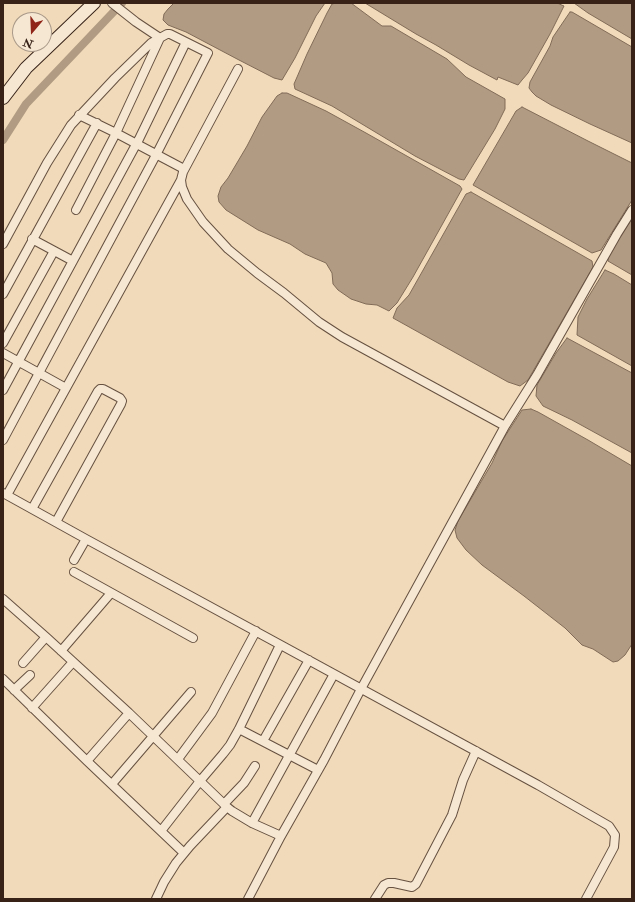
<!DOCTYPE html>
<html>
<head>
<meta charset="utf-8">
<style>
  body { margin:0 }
  #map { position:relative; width:635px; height:902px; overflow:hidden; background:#f0dab9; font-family:"IM FELL Double Pica",serif }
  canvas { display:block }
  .frame { position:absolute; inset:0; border:4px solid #382218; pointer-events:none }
  .north { position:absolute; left:12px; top:12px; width:40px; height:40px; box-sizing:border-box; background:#f5e7d2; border:1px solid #a99888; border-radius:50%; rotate:199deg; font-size:11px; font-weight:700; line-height:16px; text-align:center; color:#382218 }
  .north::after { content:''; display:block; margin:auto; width:14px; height:18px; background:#8f2418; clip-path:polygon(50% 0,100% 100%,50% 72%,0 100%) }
</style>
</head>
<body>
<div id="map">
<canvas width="635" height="902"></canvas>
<div class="frame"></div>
<div class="north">N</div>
</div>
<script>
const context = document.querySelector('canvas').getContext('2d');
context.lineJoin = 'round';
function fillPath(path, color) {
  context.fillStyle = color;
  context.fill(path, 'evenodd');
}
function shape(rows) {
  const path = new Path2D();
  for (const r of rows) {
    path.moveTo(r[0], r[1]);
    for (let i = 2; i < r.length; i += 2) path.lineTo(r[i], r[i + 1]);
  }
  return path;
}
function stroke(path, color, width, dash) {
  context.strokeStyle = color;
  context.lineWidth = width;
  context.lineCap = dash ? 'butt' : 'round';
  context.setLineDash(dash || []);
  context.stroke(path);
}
const water = shape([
  [174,3,325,3,316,16,295,58,282,80,274,78,239,60,186,32,168,25,163,20,164,14,168,9,174,3],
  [336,3,351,3,382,26,391,26,447,59,466,77,505,99,505,109,495,129,464,180,459,179,415,156,332,106,295,89,294,84,307,54,327,13,332,4,336,3],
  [365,3,557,3,564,6,550,34,528,73,522,80,518,85,498,77,497,80,469,65,436,45,416,34,365,3],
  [574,3,632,3,632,39,588,13,574,3],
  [570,12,572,12,632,47,632,143,590,124,551,105,536,96,532,92,529,88,530,82,550,46,553,37,570,12],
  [282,93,287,93,326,111,366,133,460,186,462,189,413,277,397,303,389,311,377,305,366,304,351,299,338,290,333,284,332,273,326,263,305,254,290,244,258,230,226,210,219,202,218,196,221,187,228,178,247,146,262,117,277,96,282,93],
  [522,107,588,141,632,163,632,200,601,250,592,253,473,185,516,111,522,107],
  [471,192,592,261,593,267,528,380,520,386,508,382,393,318,397,308,409,295,466,194,471,192],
  [632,219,632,275,608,261,608,257,618,239,632,219],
  [605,270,614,274,632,285,632,366,577,335,578,317,587,299,605,270],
  [567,338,632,373,632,453,572,420,543,406,536,396,537,385,556,353,567,338],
  [531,409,538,412,588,440,632,466,632,644,625,655,618,661,613,662,593,649,582,645,565,628,524,596,482,565,466,550,457,538,455,530,458,521,492,463,502,441,522,410,531,409]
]);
fillPath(water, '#b19b82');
stroke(water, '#816b58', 1);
stroke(shape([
  [3,140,26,104,122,3]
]), '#b19b82', 8);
const street = shape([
  [238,69,183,172,181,180,182,187,187,199,203,222,228,249,257,273,284,293,319,322,342,337,505,426],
  [79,115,116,133,184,169],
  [76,210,116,133,160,38,136,22,112,3],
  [32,239,73,261],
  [3,244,47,163,71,125,115,78,151,43,167,34,170,34,208,53,156,155,3,440],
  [3,294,97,123],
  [3,343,54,251],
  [3,353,66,388],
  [3,390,139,139,186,42],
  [3,493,86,539,538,785,609,826,615,835,614,847,586,899],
  [7,495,181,180],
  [32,509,98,391,100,389,103,389,120,398,122,401,121,404,56,522],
  [74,560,86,539],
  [74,572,193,638],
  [3,599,46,637,129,713,227,807,232,811,252,823,281,836,324,760,361,689,505,426,537,375,617,234,632,210],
  [61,651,111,593],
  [23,663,46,637],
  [3,679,87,761,184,853],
  [14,690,30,675],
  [32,708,73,662],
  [239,729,318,770],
  [263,741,309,660],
  [178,759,212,713,256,631],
  [87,761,129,713],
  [112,784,191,692],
  [224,804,244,783,255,766],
  [252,823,334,674],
  [161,831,200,781,223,754,230,745,239,729,280,645],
  [156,899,164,882,176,863,190,846,227,807],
  [248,899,281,836],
  [375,899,384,885,388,883,394,883,412,887,416,884,452,815,463,780,476,751]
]);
const secondary = shape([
  [3,98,26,68,94,3]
]);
stroke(street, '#665040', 10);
stroke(secondary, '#382218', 14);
stroke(street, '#f5e7d2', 8);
stroke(secondary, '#f5e7d2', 12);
</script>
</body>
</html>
